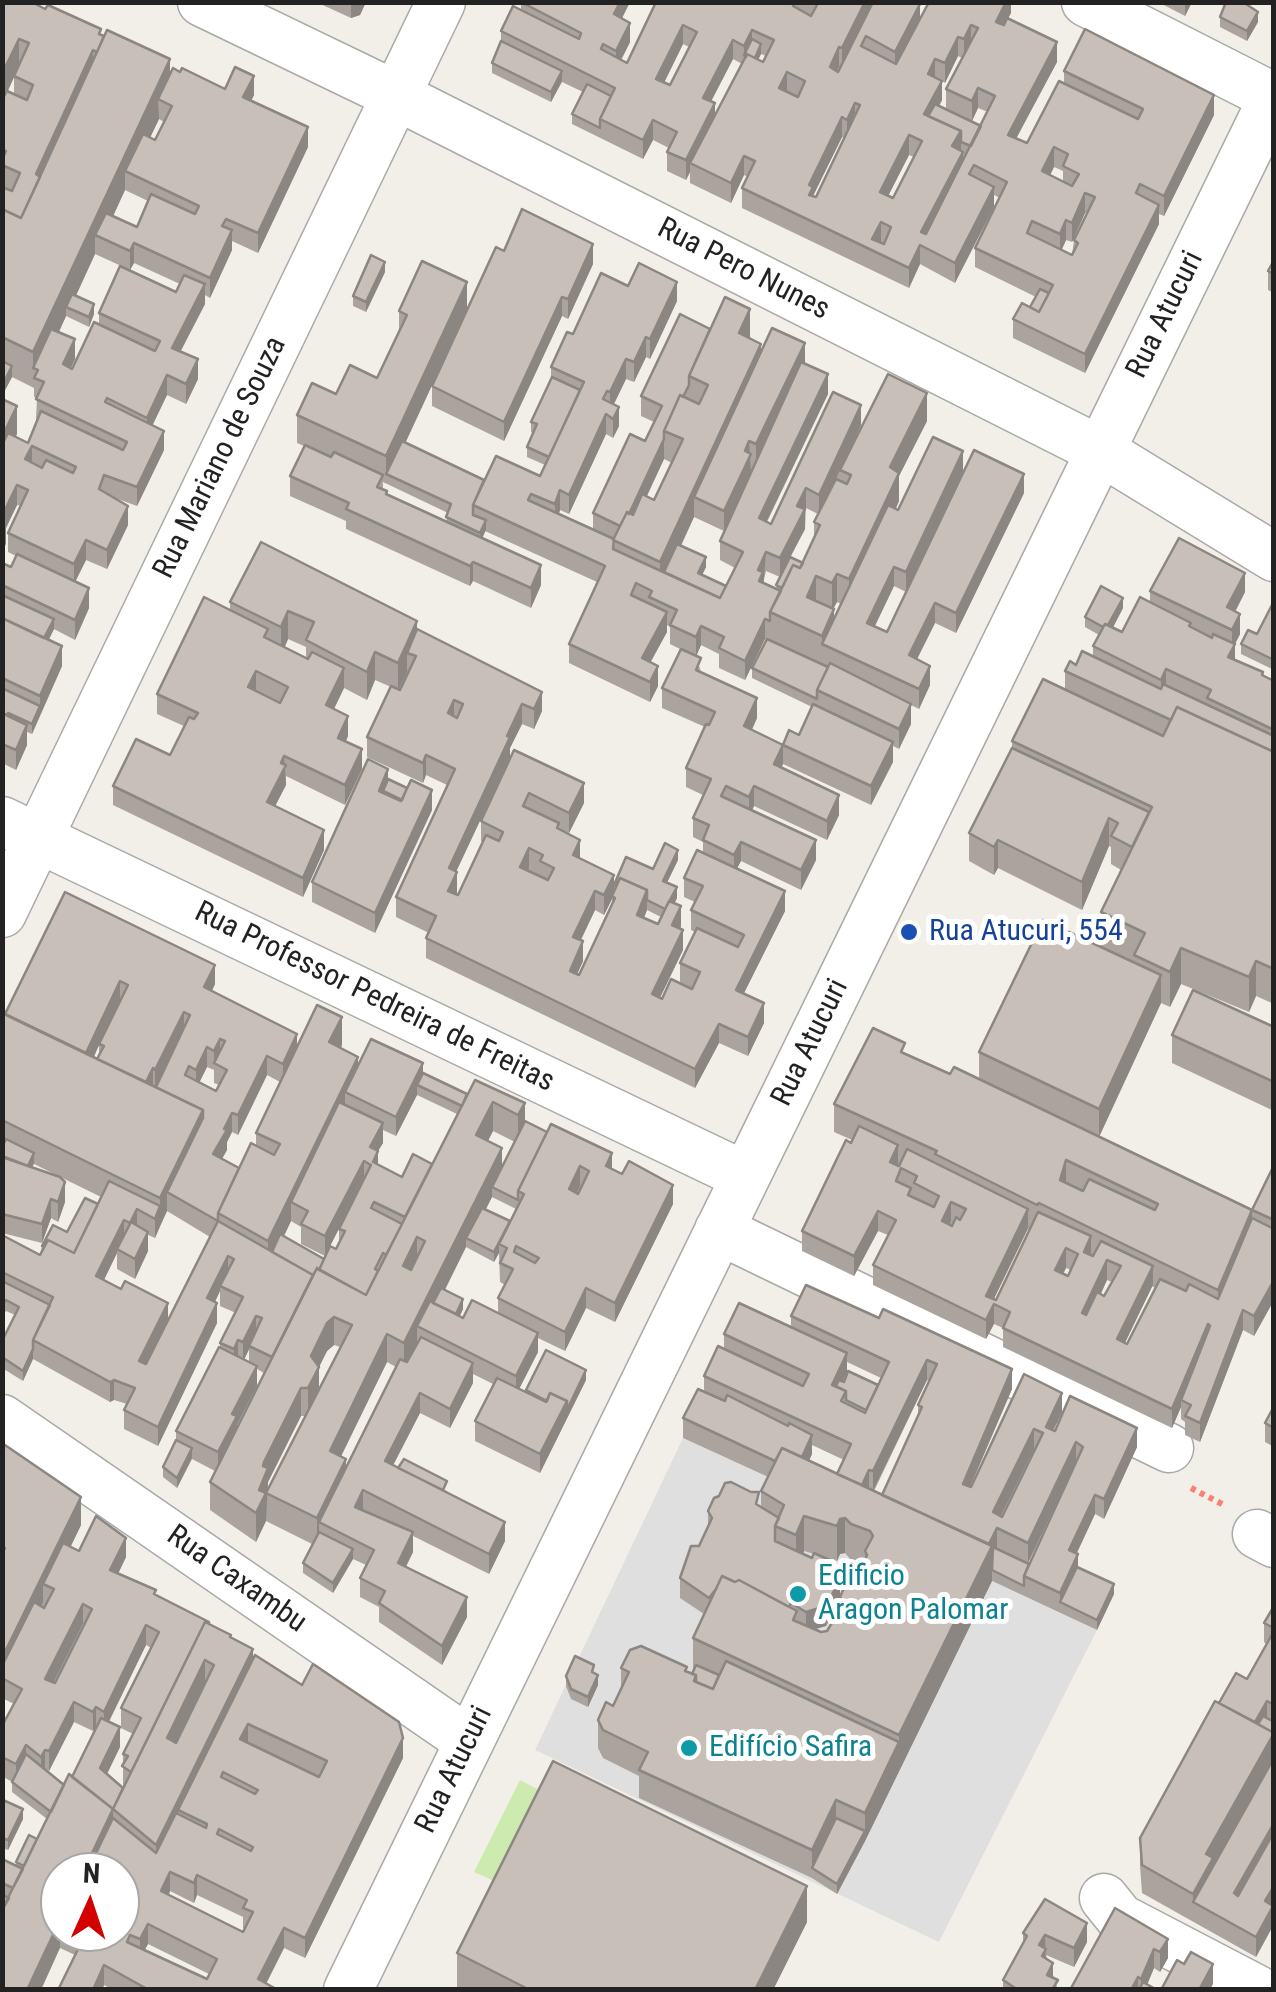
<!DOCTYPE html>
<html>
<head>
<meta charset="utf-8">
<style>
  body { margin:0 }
  #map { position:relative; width:1276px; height:1992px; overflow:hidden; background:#f2efe9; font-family:"Roboto Condensed",sans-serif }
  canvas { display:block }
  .frame { position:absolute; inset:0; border:5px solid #222; pointer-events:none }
  .north { position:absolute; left:40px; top:1852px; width:100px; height:100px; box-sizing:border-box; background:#fff; border:2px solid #a7a7a7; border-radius:50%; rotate:3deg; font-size:28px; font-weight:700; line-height:40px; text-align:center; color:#222 }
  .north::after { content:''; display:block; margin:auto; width:35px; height:45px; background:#d40000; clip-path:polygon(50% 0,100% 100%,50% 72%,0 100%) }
</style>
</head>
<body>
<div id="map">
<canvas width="1276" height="1992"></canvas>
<div class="frame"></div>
<div class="north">N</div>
</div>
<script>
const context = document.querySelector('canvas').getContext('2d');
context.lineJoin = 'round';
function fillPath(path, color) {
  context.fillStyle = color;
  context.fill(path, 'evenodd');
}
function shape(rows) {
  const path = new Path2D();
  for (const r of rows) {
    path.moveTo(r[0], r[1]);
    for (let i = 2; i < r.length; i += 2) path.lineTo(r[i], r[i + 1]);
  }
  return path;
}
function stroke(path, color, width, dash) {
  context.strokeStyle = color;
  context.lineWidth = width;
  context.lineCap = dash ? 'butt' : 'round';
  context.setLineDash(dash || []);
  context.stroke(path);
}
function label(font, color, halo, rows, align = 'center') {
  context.font = font + ' "Roboto Condensed",sans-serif';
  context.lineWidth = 10;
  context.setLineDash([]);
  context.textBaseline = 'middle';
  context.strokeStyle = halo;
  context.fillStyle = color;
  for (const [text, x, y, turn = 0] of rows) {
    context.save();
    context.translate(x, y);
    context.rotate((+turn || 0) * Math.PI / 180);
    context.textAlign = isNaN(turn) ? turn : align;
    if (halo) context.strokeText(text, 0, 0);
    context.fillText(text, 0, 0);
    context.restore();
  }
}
fillPath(shape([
  [683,1438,1097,1630,939,1942,535,1750]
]), '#e0dfdf');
fillPath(shape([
  [520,1780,553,1797,507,1887,474,1872]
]), '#cdebb0');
const minor = shape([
  [202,2,395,95,1099,450,1274,557],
  [1086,2,1273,97],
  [2,821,745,1176],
  [2,913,441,2],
  [719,1230,1169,1448],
  [2,1419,469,1741],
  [1257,1534,1274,1543],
  [1104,1898,1120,1918,1258,1990],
  [348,1990,1274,96]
]);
stroke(minor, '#a9a9a9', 51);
stroke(shape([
  [1191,1488,1224,1505]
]), '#fa8072', 6, [5, 5]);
stroke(minor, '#fff', 48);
fillPath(shape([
  [2,2,101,35,170,74,254,95,251,101,308,147,258,253,232,241,232,250,210,298,205,295,205,304,181,351,198,379,186,404,167,395,152,425,164,450,137,506,115,498,128,525,107,569,86,560,75,582,89,608,75,640,54,629,48,640,62,666,32,734,27,732,27,745,16,770,2,763,2,563,11,567,16,556,8,552,8,533,21,506,17,505,6,528,6,544,2,399,17,434,15,437,28,443,38,420,36,419,37,398,34,397,34,388,12,377,2,396],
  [14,77,14,94,8,91],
  [159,119,164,122,155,140,150,137],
  [125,190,148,201,137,227,113,216],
  [95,254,130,270,134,263,180,284,176,292,99,313,99,325,72,369,71,368,75,359,59,332,66,316,89,327,94,314,76,296],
  [316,2,366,2,360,15,351,18],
  [521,2,630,2,622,18,630,42,621,60,627,63,656,2,919,2,920,20,1011,2,1011,13,1008,18,1057,62,1016,138,1027,143,1064,83,1064,71,1214,115,1164,216,1159,214,1159,224,1085,373,1013,338,1013,319,1030,307,1036,297,975,267,975,248,1000,198,994,195,955,283,920,264,909,288,742,208,742,188,748,177,744,175,731,203,690,183,690,172,686,180,667,171,667,152,669,148,653,140,643,159,572,124,572,114,583,92,562,82,551,102,492,73,492,63,501,41,501,31,521,9],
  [683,44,689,47,670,85,664,83],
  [761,54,766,56,763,62,758,60],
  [958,56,962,58,946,89,946,108,972,121,978,108,988,112,981,126,939,106,942,100,942,81,945,83],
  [733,59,742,64,715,116,711,101],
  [842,137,844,138,816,197,813,196],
  [909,155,914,157,893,198,888,196],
  [1054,167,1063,171,1063,181,1050,175],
  [1085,213,1087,213,1074,240,1072,255,1061,250,1066,240,1072,242],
  [1158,2,1192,2,1185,16],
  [1220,17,1258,22,1247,41,1220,27],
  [504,251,593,264,568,319,562,316,504,441,432,406,432,386,454,337,405,443,484,480,540,476,545,465,527,457,527,447,533,433,531,432,531,422,551,380,551,367,573,334,628,286,677,301,650,359,646,357,634,382,626,379,614,404,619,426,613,438,606,434,569,514,560,510,559,514,593,530,593,513,645,441,654,422,641,416,641,396,710,329,750,337,761,352,804,363,828,394,767,522,771,524,861,425,850,449,927,421,899,476,899,501,896,509,898,510,963,471,906,592,894,586,875,626,887,632,1024,493,956,633,935,623,917,659,930,685,919,709,911,705,911,724,899,749,893,746,893,762,871,805,783,764,781,768,839,815,827,840,754,806,752,810,816,860,801,890,741,861,737,868,785,911,744,993,764,1023,748,1056,719,1043,695,1088,426,958,426,938,429,933,396,917,396,897,447,785,426,775,423,783,367,757,367,737,391,687,375,680,367,700,344,688,334,709,348,736,346,741,362,769,345,805,286,776,286,785,275,806,324,850,303,897,113,805,113,786,170,755,184,726,157,714,157,694,230,610,230,602,417,629,542,711,534,729,522,724,510,748,510,757,456,871,457,892,456,894,458,895,483,842,481,841,481,821,514,750,584,803,569,833,559,829,580,859,614,885,678,860,667,882,677,898,674,903,681,926,680,929,683,950,660,998,692,988,680,982,680,963,695,932,691,930,691,910,695,902,684,897,684,878,703,852,703,842,693,837,693,818,703,795,686,787,686,768,705,727,662,708,662,688,680,649,670,644,670,627,667,625,667,632,650,662,658,686,650,702,569,663,569,644,597,582,485,531,482,538,541,585,531,608,473,581,470,586,346,529,346,521,290,496,290,476,304,446,297,443,297,415,336,394,377,378,399,332,399,311,467,309],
  [664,459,672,463,654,500,647,496],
  [383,482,448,513,446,522,387,495,383,490],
  [806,508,818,514,814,522,814,538,803,563,790,557,805,529],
  [694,517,724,531,720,541,720,560,735,568,726,586,702,575,706,567,681,546],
  [766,571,780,577,776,588,763,583],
  [837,602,841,604,834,618,833,609],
  [288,639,306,647,306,658,285,647],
  [765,639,766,639,752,668,752,678,812,707,799,735,783,745,752,730,757,718,701,672,696,656,701,645,719,654,719,668,745,680],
  [612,899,612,905,579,975,577,974,583,961,581,940,595,910,604,915],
  [647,910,661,917,658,924,644,918],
  [1274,260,1274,293,1268,290,1268,271],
  [385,272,366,312,353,306,353,296],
  [1150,591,1245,592,1235,612,1240,634,1235,644,1235,660,1274,681,1274,1004,1256,996,1249,1012,1181,984,1170,1007,1161,1003,1099,1137,1252,1210,1274,1165,1274,1300,1254,1336,1243,1330,1200,1442,1185,1435,1185,1422,1181,1419,1181,1407,1172,1428,1003,1347,1003,1328,994,1324,986,1339,873,1285,873,1265,888,1235,878,1231,854,1276,802,1251,802,1231,852,1140,834,1132,834,1104,905,1054,950,1074,979,1079,979,1052,1101,947,1101,912,1121,870,1111,864,1111,847,1109,846,1082,910,998,868,994,875,969,861,969,833,1012,748,1012,741,1065,689,1065,671,1093,656,1093,646,1099,635,1085,627,1085,617,1123,608,1113,627,1122,632,1150,602],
  [1028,1229,1030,1230,996,1300,994,1299],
  [1066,1268,1071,1270,1068,1276,1063,1274],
  [1107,1280,1112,1282,1104,1296,1101,1294],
  [1152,1286,1155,1288,1127,1344,1125,1343],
  [1274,601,1274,670,1241,654,1241,644,1257,634],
  [388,779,407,788,432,810,375,933,312,902,312,882],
  [65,892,215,984,212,991,297,1046,342,1045,341,1048,358,1065,423,1073,467,1094,475,1080,525,1121,612,1169,673,1204,615,1322,586,1308,565,1351,538,1338,538,1352,519,1389,526,1392,526,1390,586,1380,540,1473,475,1441,475,1421,493,1384,473,1374,473,1383,450,1428,420,1413,393,1465,447,1491,447,1492,505,1541,489,1574,413,1536,413,1552,406,1567,467,1617,442,1665,379,1622,379,1607,360,1597,360,1578,366,1565,353,1559,333,1593,303,1573,303,1563,312,1544,266,1521,256,1542,210,1510,210,1482,215,1471,192,1459,177,1488,163,1477,163,1467,176,1440,176,1431,220,1348,220,1343,236,1313,220,1306,220,1291,215,1302,217,1323,158,1446,124,1429,124,1410,127,1404,114,1400,110,1402,33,1359,23,1381,2,1368,2,1341,15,1315,6,1311,2,1317,2,1235,40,1255,42,1246,67,1232,98,1204,101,1197,34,1164,32,1168,65,1202,58,1222,51,1218,42,1243,2,1233,2,1013,5,1014],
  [99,1044,99,1054,97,1059,94,1057],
  [207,1067,214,1070,214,1069,214,1083,219,1085,216,1091,199,1083],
  [267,1075,280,1082,256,1133,256,1146,239,1168,222,1159,227,1150,227,1142,232,1132,238,1135],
  [417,1095,457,1114,432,1164,402,1177,378,1165,378,1151,383,1143,383,1130,396,1136],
  [493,1131,515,1142,502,1166,488,1141],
  [492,1197,516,1209,510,1221,486,1209],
  [350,1206,339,1229,339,1242,336,1249,324,1259,284,1236,291,1221,301,1227,301,1244,325,1256],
  [167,1211,210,1237,168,1321,104,1280,117,1253,117,1269,135,1279,148,1251,148,1235,155,1238],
  [466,1247,494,1262,499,1253,500,1282,505,1285,498,1298,498,1313,463,1318,460,1316,463,1309,445,1290],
  [334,1345,340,1347,319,1388,319,1367,327,1351],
  [249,1348,249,1362,244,1359],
  [387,1362,396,1367,346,1468,341,1456],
  [257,1369,264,1373,237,1428,237,1425],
  [301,1416,305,1416,268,1490,268,1482],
  [1274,1027,1274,1111,1172,1063,1172,1035],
  [791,1316,1012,1389,970,1487,971,1487,1024,1374,1062,1412,1053,1430,1137,1447,1104,1519,1095,1514,1077,1553,1078,1567,1114,1594,1097,1630,992,1581,865,1841,837,1894,812,1878,639,1798,639,1776,603,1758,598,1748,598,1720,613,1706,621,1690,621,1668,693,1673,693,1638,704,1614,680,1598,680,1578,699,1546,708,1528,708,1511,759,1506,761,1507,761,1491,768,1477,683,1438,683,1418,704,1392,704,1376,724,1349,724,1334,791,1327],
  [847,1362,881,1378,878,1385,843,1381,847,1372],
  [927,1380,929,1381,918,1405,918,1418,882,1495,874,1491],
  [812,1445,844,1460,837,1474,809,1460,812,1454],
  [1034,1449,1002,1517,1001,1516],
  [1076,1462,1029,1564,997,1548,1028,1563],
  [804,1551,814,1554,812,1558,803,1554],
  [845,1553,851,1560,864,1564,840,1597,840,1609,827,1631,821,1632,814,1629,826,1626,840,1598,820,1556,837,1561,840,1554],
  [1274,1406,1274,1447,1265,1442,1265,1423],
  [2,1443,81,1525,71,1546,79,1551,126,1557,118,1574,209,1624,231,1638,253,1657,403,1758,305,1958,284,1948,266,1983,278,1990,113,1990,104,1985,102,1990,58,1990,75,1955,60,1948,2,1990,2,1859,16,1865,16,1862,37,1839,47,1819,12,1792,12,1782,2,1776,2,1726,14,1704,2,1698],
  [83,1624,84,1625,55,1683,54,1683],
  [146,1645,151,1648,121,1708,121,1728,133,1734,123,1754,123,1788,107,1774,120,1747,109,1722],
  [74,1722,93,1731,96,1727,72,1777,64,1785,45,1769,49,1771],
  [60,1872,120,1932,60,1932],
  [170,1891,194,1903,197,1895,243,1917,243,1928,245,1929,243,1932,169,1895],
  [148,1944,209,1974,207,1979,144,1950],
  [1274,1606,1274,1931,1271,1930,1256,1957,1142,1893,1140,1866,1140,1838,1219,1703,1247,1679,1266,1644,1264,1642,1264,1623],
  [566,1676,598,1685,588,1707,571,1699,566,1686],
  [2,1801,23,1819,8,1850,2,1848],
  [1045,1899,1087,1942,1074,1967,1046,1955,1058,1990,1003,1990,1003,1980,1023,1944,1023,1933],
  [1115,1908,1168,1958,1160,1972,1154,1968,1147,1984,1157,1990,1070,1990],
  [807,1922,773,1990,457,1989,457,1953]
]), '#aba49e');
fillPath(shape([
  [351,2,366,2,360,15,351,18],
  [620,2,630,2,614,34,614,14],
  [865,2,875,2,842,68,842,48],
  [1006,2,1011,2,1011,13,996,41,996,22],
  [1185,2,1192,2,1185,16],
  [920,4,920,24,895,72,895,52],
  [1258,12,1258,22,1247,41,1247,31],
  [630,23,630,42,616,70,616,51],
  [683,25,683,44,656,99,656,79],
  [971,25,971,45,964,59,964,39],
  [752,30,752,49,744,55,744,46],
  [958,37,958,56,945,83,945,63],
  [19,39,19,67,2,102,2,74],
  [733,40,733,59,703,117,703,98],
  [1057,42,1057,62,1008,154,1008,135],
  [761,44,761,54,753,70,753,60],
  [839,47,839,66,830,87,830,67],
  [93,50,93,78,42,189,36,174],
  [170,59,170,94,158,99,159,119,133,174,125,171,125,190,103,238,95,235,95,254,70,308,66,307,66,316,38,377,38,370,33,368,33,352],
  [935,59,935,78,928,74],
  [562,71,562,81,551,102,551,92],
  [787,72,787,92,779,88],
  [254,76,254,95,243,117,243,97],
  [942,81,942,100,929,126,924,114],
  [978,88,978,108,972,121,972,101],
  [1214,95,1214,115,1164,216,1164,196],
  [715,103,715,123,690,163,690,172,686,180,686,160],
  [855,103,855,122,847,140,847,120],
  [842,117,842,137,813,196,809,214,809,185],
  [653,120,653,140,643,159,643,140],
  [308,127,308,147,258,253,258,233],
  [961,131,961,151,952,146],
  [909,135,909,155,880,212,880,192],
  [1054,147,1054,167,1042,191,1042,171],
  [963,152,963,171,924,247,921,232],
  [744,156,744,175,731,203,731,183],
  [994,187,994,207,955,283,955,263],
  [1085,193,1085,213,1072,242,1072,223],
  [1159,205,1159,224,1085,373,1085,354],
  [1066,220,1066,240,1060,254,1060,234],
  [881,222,881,241,875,252,872,239],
  [232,230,232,250,210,298,210,278],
  [134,243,134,263,130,270,130,251],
  [593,244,593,264,568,319,568,299],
  [920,245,920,264,909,288,909,268],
  [385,262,385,272,366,312,366,302],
  [467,282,467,310,390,476,386,474,386,456],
  [677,282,677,301,650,359,650,339],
  [205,284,205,304,172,367,172,348],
  [562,297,562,316,504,441,504,422],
  [94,304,94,314,89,327,89,317],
  [750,309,750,337,739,361,739,333],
  [646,337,646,357,634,382,634,362],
  [75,339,75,359,63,384,63,364],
  [805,343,805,363,756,464,756,444],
  [761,344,761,372,694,497,694,517,664,581,660,580,660,562],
  [198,359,198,379,186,404,186,384],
  [626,359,626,379,610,412,610,392],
  [12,366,12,377,2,396,2,386],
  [828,374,828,394,759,537,759,518],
  [167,375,167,395,147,437,147,418],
  [927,393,927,421,899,476,899,501,849,607,849,579,890,467],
  [861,405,861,425,819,515,819,495],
  [17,406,17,434,2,465,2,437],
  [619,407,619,426,613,438,613,419],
  [606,414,606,434,569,514,569,495],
  [164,431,164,450,137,506,137,487],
  [664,439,664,459,623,547,623,527],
  [749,441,751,473,724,531,724,511],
  [32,446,32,465,25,459],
  [963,451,963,471,906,592,906,572],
  [1024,474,1024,493,956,633,956,613],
  [17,485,17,505,6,528,6,544,2,551,2,516],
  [806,488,806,508,803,513,805,509,805,529,780,577,780,558,797,506],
  [560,490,560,510,555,524,555,504],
  [128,506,128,525,107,569,107,550],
  [486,520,486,530,480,543,480,533],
  [86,540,86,560,74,584,74,564],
  [766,552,763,592,759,600,758,570],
  [706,557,706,567,698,583,698,573],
  [473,562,473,581,470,586,470,566],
  [541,565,541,585,531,608,531,588],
  [894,567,894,586,867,642,867,623],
  [1245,573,1245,592,1227,627,1227,607],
  [837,574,837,602,832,611,832,583],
  [816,576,816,604,807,597],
  [89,588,89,608,75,640,75,620],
  [1123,598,1123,608,1107,639,1107,629],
  [935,603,935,623,909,675,909,655],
  [834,609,834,638,822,644,822,636],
  [288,611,288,639,281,655,281,627],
  [667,612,667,632,642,678,642,658],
  [1240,614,1240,634,1232,650,1232,630],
  [54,619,54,629,41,656,41,646],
  [765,619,765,639,745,680,745,661],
  [417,621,417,649,407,653,407,672,398,691,398,663],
  [701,626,701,645,696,657,696,637],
  [1235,644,1235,664,1228,657],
  [62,646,62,666,32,734,32,724,40,706,40,696],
  [375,652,375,680,367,700,367,672],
  [658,666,658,686,650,702,650,682],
  [930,666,930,685,919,709,919,689],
  [344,668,344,688,326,725,326,705],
  [1166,669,1166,688,1161,700,1161,680],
  [256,671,256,690,248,707,248,687],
  [542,692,542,711,534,729,534,709],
  [757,698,757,718,744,746,744,726],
  [454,700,454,719,448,713],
  [522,704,522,724,510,748,510,757,449,887,449,868],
  [911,704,911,724,899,749,899,729],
  [348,716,348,736,338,757,338,738],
  [27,725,27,745,16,770,16,750],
  [893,742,893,762,871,805,871,786],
  [783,745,783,764,774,784,774,764],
  [362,749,362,769,345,805,345,785],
  [426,755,426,775,423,783,423,763],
  [284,756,286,785,267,822,267,802],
  [388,769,388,789,383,791,383,800,379,791],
  [584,783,584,803,569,833,569,813],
  [754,786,754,806,749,817,749,797],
  [432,790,432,810,375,933,375,913],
  [839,795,839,815,827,840,827,821],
  [1109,818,1109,846,1082,910,1082,882],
  [324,830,324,850,303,897,303,878],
  [580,840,580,859,573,855],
  [816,840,816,860,801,890,801,870],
  [998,840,998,868,994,875,994,847],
  [741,842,741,861,734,874,734,855],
  [529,848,529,868,520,886,520,867],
  [678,850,678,860,663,891,663,881],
  [457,872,457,892,448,910,448,891],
  [614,875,614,895,604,915,604,895],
  [677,887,677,898,667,920,667,909],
  [647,890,647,910,637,934,637,915],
  [595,891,595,910,573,956,573,937],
  [785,891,785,911,736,1009,736,990],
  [681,906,681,926,672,945,672,925],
  [683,930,683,950,652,1014,652,994],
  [583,941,583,961,570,990,570,971],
  [1181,948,1181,984,1170,1007,1170,972],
  [1256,961,1256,996,1249,1012,1249,977],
  [215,965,215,984,204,1007,204,987],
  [1161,975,1161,1003,1099,1137,1099,1109],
  [120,981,120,1000,83,1080,83,1060],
  [764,1003,764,1023,748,1056,748,1037],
  [184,1012,184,1031,155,1090,155,1070],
  [342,1017,342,1045,329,1070,329,1042],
  [719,1024,719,1043,695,1088,695,1069],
  [297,1034,297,1054,283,1084,283,1064],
  [220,1039,220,1058,214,1063,214,1070,214,1051],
  [207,1047,207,1067,196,1089,196,1070],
  [267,1056,267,1075,238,1135,238,1115],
  [358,1057,358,1085,345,1092,345,1111,291,1202,291,1221,272,1261,268,1259,268,1241],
  [423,1063,423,1083,417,1085,417,1095,396,1136,396,1117],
  [153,1068,153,1088,142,1089],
  [493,1102,493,1131,476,1163,476,1135],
  [525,1103,525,1132,518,1144,518,1115],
  [203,1110,203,1138,167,1192,167,1211,160,1226,160,1198],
  [232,1113,232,1132,227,1142,227,1150,213,1174,213,1154],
  [383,1123,383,1143,378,1151,378,1170,370,1167,370,1147],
  [898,1145,898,1164,890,1182,890,1162],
  [502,1148,502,1176,492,1187,492,1197,470,1240,466,1238,466,1247,436,1307,417,1326,417,1346,404,1371,404,1343],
  [34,1153,34,1163,26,1179,26,1169],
  [612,1153,612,1173,606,1166],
  [1066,1160,1066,1188,1060,1180],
  [364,1161,364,1180,325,1256,325,1236],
  [580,1166,580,1186,569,1208,569,1189],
  [65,1182,65,1202,58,1222,58,1202],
  [673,1185,673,1204,615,1322,615,1303],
  [51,1199,51,1218,42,1243,42,1224],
  [951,1202,951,1221,942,1241,942,1221],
  [160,1206,160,1226,155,1238,155,1219],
  [137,1209,137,1229,130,1223],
  [1028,1209,1028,1228,986,1315,986,1296],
  [1252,1210,1252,1238,1218,1318,1218,1290],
  [878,1211,878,1231,854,1276,854,1256],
  [124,1220,124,1240,117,1249,117,1253,96,1296,96,1276],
  [148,1232,148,1251,135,1279,135,1259],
  [1091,1236,1091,1256,1084,1252],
  [417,1237,417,1265,403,1294,403,1266],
  [499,1244,499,1253,494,1262,494,1252],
  [1066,1248,1066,1268,1055,1290,1055,1270],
  [228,1256,228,1276,220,1286,220,1291,207,1318,207,1298],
  [1107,1260,1107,1280,1082,1333,1082,1313],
  [1153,1266,1153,1285,1117,1359,1117,1339],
  [1274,1280,1274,1300,1254,1336,1254,1316],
  [586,1288,586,1308,565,1351,565,1332],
  [463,1299,463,1309,455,1326,455,1316],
  [168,1303,168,1322,139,1380,139,1361],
  [217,1303,217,1323,158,1446,158,1427],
  [994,1304,994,1324,986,1339,986,1320],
  [1243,1310,1243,1330,1200,1442,1200,1423],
  [256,1316,256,1335,243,1362,243,1342],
  [334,1317,334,1345,327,1351,316,1373,319,1367,319,1395,308,1416,308,1388,311,1356,327,1323],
  [1208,1324,1208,1344,1181,1400,1181,1407,1172,1428,1172,1409],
  [538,1333,538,1352,516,1395,516,1376],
  [387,1334,387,1362,330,1479,330,1451],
  [238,1340,238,1359,234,1369,234,1349],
  [33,1349,33,1359,23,1381,23,1371],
  [847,1353,847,1372,836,1396,832,1385],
  [927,1360,927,1380,873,1491,873,1471],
  [473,1363,473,1383,450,1428,450,1409],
  [257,1366,257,1386,237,1425,237,1436,218,1472,218,1452,232,1414],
  [1012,1369,1012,1389,963,1503,963,1484],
  [586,1370,586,1380,540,1473,540,1454,567,1401],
  [114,1380,114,1400,110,1402,110,1382],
  [301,1388,301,1416,268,1482,266,1521,256,1542,256,1513,264,1462],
  [420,1393,420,1413,385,1481,385,1461],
  [1062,1393,1062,1412,1046,1446,1046,1427],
  [1137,1428,1137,1447,1104,1519,1104,1499],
  [1034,1429,1034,1449,993,1532,993,1512],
  [812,1435,812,1454,796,1490,796,1470],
  [1076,1442,1076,1462,1028,1563,1028,1543],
  [192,1448,192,1458,177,1488,177,1478],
  [346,1459,346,1487,319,1522,319,1542,317,1546,317,1518],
  [869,1470,869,1489,856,1498],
  [363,1490,363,1510,355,1507],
  [1095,1495,1095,1514,1069,1569,1069,1550],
  [81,1497,81,1525,51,1587,43,1584,43,1602,5,1680,2,1678,2,1658],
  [804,1516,804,1551,796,1571,796,1535],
  [845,1518,845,1553,840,1554,837,1561,837,1526,840,1519],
  [505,1522,505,1541,489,1574,489,1554],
  [997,1528,997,1548,992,1559,992,1581,865,1841,837,1894,837,1884,865,1831,865,1813,899,1742,899,1735],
  [413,1532,413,1552,398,1582,398,1563],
  [126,1538,126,1557,110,1590,110,1570],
  [353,1549,353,1559,333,1593,333,1583],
  [1078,1554,1078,1574,1060,1602,1060,1593],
  [840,1579,840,1598,826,1626,806,1632,806,1612],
  [1114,1584,1114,1594,1097,1630,1097,1620],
  [467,1597,467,1617,442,1665,442,1646],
  [83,1604,83,1624,45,1699,45,1679],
  [146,1625,146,1645,104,1731,104,1712],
  [253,1649,253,1677,178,1810,178,1829,156,1873,156,1845],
  [205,1660,205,1689,167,1766,167,1738],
  [598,1675,598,1685,588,1707,588,1697],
  [1267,1701,1267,1721,1251,1729],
  [74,1702,74,1722,49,1771,49,1751],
  [96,1707,96,1727,93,1731,93,1712],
  [248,1724,248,1744,240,1739],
  [120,1727,120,1747,100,1788,100,1768],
  [1274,1733,1274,1761,1193,1902,1193,1894,1206,1854],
  [403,1738,403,1758,305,1958,305,1938],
  [26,1745,26,1764,16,1784,16,1764],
  [45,1750,45,1769,41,1777,41,1757],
  [836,1800,836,1828,812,1868,812,1850],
  [23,1809,23,1819,8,1850,8,1840],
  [113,1809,113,1837,96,1872,83,1872],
  [1274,1823,1274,1842,1234,1913,1234,1893],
  [170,1872,170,1891,161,1910,161,1891],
  [197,1875,197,1895,194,1903,194,1883],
  [807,1886,807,1922,773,1990,755,1990],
  [1274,1886,1271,1929,1256,1957,1256,1937,1265,1901],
  [60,1920,60,1948,41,1990,27,1990],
  [1087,1923,1087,1942,1074,1967,1074,1948],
  [148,1924,148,1944,140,1959,140,1939],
  [284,1928,284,1948,263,1990,258,1979],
  [1045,1935,1046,1968,1039,1945],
  [1168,1939,1168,1958,1160,1972,1160,1952],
  [1154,1949,1154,1968,1145,1990,1141,1990,1141,1979],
  [1053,1963,1053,1983,1047,1975],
  [1213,1964,1213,1984,1210,1990,1199,1990],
  [104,1965,104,1985,102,1990,93,1990],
  [1138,1977,1138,1990,1131,1990]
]), '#8b8681');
const building = shape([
  [2,2,32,2,45,9,48,5,101,29,99,34,104,36,97,52,93,50,36,174,40,177,21,218,2,209,2,187,12,191,20,173,2,165,2,160,6,151,2,149,2,100,7,91,27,100,33,85,14,76,29,43,19,39,2,74,2,2],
  [521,2,620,2,614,14,630,23,616,51,603,44,601,49,627,63,656,2,795,2,793,6,811,16,817,5,814,2,865,2,842,48,839,47,830,67,838,72,873,2,916,2,920,4,895,52,866,36,861,46,896,64,929,2,1006,2,996,22,1004,25,1007,18,1057,42,1008,135,1027,143,1059,81,1138,119,1143,109,1064,71,1085,29,1214,95,1164,196,1140,184,1136,193,1159,205,1085,354,1013,319,1022,303,1039,312,1053,285,975,248,1007,182,974,165,969,174,994,187,955,263,920,245,909,268,742,188,755,161,744,156,731,183,690,163,747,54,763,62,774,40,752,30,744,46,733,40,703,98,715,103,686,160,667,152,677,132,653,120,643,140,600,119,615,88,501,31,513,6,579,39,581,33,521,2],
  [683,25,697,32,670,85,656,79,683,25],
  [971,25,978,28,946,89,972,101,978,88,995,96,926,234,921,232,963,152,952,146,961,131,924,114,942,81,928,74,935,59,945,63,958,37,964,39,971,25],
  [787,72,805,81,798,97,779,88,787,72],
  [855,103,860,105,816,197,809,195,813,187,809,185,842,117,847,120,855,103],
  [909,135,922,141,893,198,880,192,909,135],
  [1054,147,1068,154,1063,166,1079,174,1072,186,1042,171,1054,147],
  [1085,193,1095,197,1074,240,1078,243,1072,255,1027,233,1032,221,1060,234,1066,220,1072,223,1085,193],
  [881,222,891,227,884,244,872,239,881,222],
  [1226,2,1243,2,1258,12,1247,31,1220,17,1226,2],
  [107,30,170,59,33,352,2,337,2,209,21,218,107,30],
  [752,39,761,44,755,58,747,54,746,57,744,55,752,39],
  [501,41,562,71,551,92,492,63,501,41],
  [235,67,254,76,243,97,308,127,258,233,226,219,222,226,232,230,210,278,134,243,130,251,95,235,106,213,137,227,151,194,195,214,199,206,125,171,143,134,155,140,172,106,158,99,173,68,180,72,182,68,225,89,235,67],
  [587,84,611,96,600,119,600,128,572,114,587,84],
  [935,104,981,126,971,146,961,142,961,131,928,116,935,104],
  [522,209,593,244,568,299,562,297,504,422,432,386,496,247,504,251,522,209],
  [371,255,385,262,366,302,353,296,371,255],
  [1274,260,1274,274,1268,271,1274,260],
  [422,261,467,282,386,456,297,415,312,383,336,394,350,365,377,378,407,315,399,311,422,261],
  [639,263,677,282,650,339,646,337,634,362,626,359,610,392,607,391,603,399,619,407,613,419,606,414,569,495,560,490,555,504,531,494,528,500,614,539,613,549,720,598,743,552,720,541,801,362,828,374,759,518,771,524,833,392,861,405,819,495,806,488,797,506,805,509,780,558,766,552,758,570,763,572,759,581,781,591,770,612,770,621,765,619,745,661,719,648,724,637,701,626,696,637,670,625,677,610,649,597,652,591,636,583,631,595,667,612,642,658,658,666,650,682,569,644,605,566,473,505,496,456,540,476,584,382,551,367,567,332,573,334,601,273,628,286,639,263],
  [120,266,176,292,184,275,205,284,172,348,198,359,186,384,167,375,147,418,107,398,105,402,164,431,137,487,104,475,99,489,128,506,107,550,86,540,74,564,8,533,28,490,17,485,2,516,2,445,8,433,28,443,41,411,123,450,127,442,36,399,44,382,34,378,38,370,33,368,51,329,75,339,63,364,72,369,94,322,155,351,160,341,99,313,120,266],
  [32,446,76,467,73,473,46,460,42,468,25,459,32,446],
  [1040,289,1049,293,1039,312,1030,307,1040,289],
  [72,294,94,304,89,317,66,307,72,294],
  [725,297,750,309,739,333,761,344,660,562,613,540,627,512,633,515,642,494,654,500,683,439,664,431,680,395,699,404,708,385,689,376,725,297],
  [680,314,710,329,689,376,689,385,683,397,680,395,664,431,664,439,629,514,627,512,620,526,593,513,630,434,645,441,662,406,641,396,680,314],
  [772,328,805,343,756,444,749,441,745,451,751,454,724,511,694,497,772,328],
  [2,361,12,366,2,386,2,361],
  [888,374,927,393,890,467,899,473,849,579,837,574,832,583,816,576,807,597,834,609,822,636,770,612,793,565,800,568,820,525,814,522,836,479,847,484,851,475,840,470,888,374],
  [552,377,580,390,549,457,527,447,537,424,531,422,552,377],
  [2,399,17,406,2,437,2,399],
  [933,437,963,451,906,572,894,567,867,623,887,632,974,450,1024,474,956,613,935,603,909,655,930,666,919,689,822,644,888,505,898,510,933,437],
  [402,441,484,480,473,505,473,515,486,520,480,533,446,517,451,504,386,474,402,441],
  [305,445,331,457,334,452,383,475,377,487,387,491,386,494,541,565,531,588,473,562,470,566,346,509,349,503,290,476,305,445],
  [1179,538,1245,573,1227,607,1240,614,1232,630,1150,591,1179,538],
  [261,542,417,621,398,663,375,652,367,672,306,640,314,622,288,611,281,627,230,602,261,542],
  [677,544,706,557,698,573,726,586,720,598,664,572,677,544],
  [17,554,89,588,75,620,2,585,2,563,11,567,17,554],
  [790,557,803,563,800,568,793,565,782,588,776,585,790,557],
  [1101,586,1123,598,1108,625,1105,624,1103,627,1085,617,1101,586],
  [2,595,54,619,44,638,2,618,2,595],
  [204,597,268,629,264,637,308,659,312,652,344,668,326,705,348,716,338,738,362,749,345,785,284,756,281,763,286,765,267,802,324,830,303,878,113,786,136,739,170,755,189,717,194,719,198,713,157,694,204,597],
  [256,671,288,687,280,703,248,687,256,671],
  [1140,597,1191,623,1189,626,1212,638,1213,634,1235,644,1228,657,1263,672,1262,675,1274,681,1274,730,1207,698,1211,690,1166,669,1161,680,1093,646,1105,624,1122,632,1140,597],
  [1274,601,1274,660,1241,644,1248,630,1257,634,1274,601],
  [2,618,62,646,40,696,2,678,2,618],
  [417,629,542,692,534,709,522,704,507,736,510,737,449,868,457,872,448,891,458,895,486,835,499,841,503,832,481,821,514,750,584,783,569,813,529,793,523,806,559,823,557,828,580,840,573,855,614,875,604,895,595,891,573,937,583,941,570,971,579,975,615,898,612,896,620,878,647,890,637,915,658,924,669,901,681,906,672,925,683,930,652,994,662,999,671,979,692,989,700,972,680,963,697,928,738,947,744,935,691,910,703,886,684,878,697,850,785,891,736,990,764,1003,748,1037,719,1024,695,1069,426,938,436,916,396,897,455,769,426,755,423,763,367,737,391,686,400,690,416,656,407,653,417,629],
  [454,700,463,704,457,718,448,713,454,700],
  [529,848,543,855,540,861,554,868,548,880,520,867,529,848],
  [767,639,828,667,817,690,817,699,752,668,767,639],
  [681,649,701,658,696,670,757,698,744,726,783,745,774,764,839,795,827,821,754,786,749,797,726,786,721,796,816,840,801,870,741,842,734,855,703,840,709,825,693,818,711,779,686,768,706,724,709,725,715,712,662,688,681,649],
  [1082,651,1161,689,1163,684,1274,736,1274,752,1177,707,1171,720,1065,671,1070,661,1076,665,1082,651],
  [830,663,911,704,899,729,817,690,830,663],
  [1043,679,1163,736,1177,707,1274,752,1274,969,1256,961,1249,977,1181,948,1170,972,1134,955,1145,933,1101,912,1152,807,1012,741,1043,679],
  [2,688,40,706,32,724,8,713,7,715,2,713,2,688],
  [813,704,893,742,871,786,783,745,789,730,799,735,813,704],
  [2,713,27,725,16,750,2,744,2,713],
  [1012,748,1149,812,1132,847,1111,836,1118,823,1109,818,1082,882,998,840,994,847,969,833,1012,748],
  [368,759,388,769,379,791,401,801,411,780,432,790,375,913,312,882,368,759],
  [388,779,407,788,402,800,383,791,388,779],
  [665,843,678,850,663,881,677,887,665,909,647,900,647,890,620,878,616,886,614,885,626,857,653,869,665,843],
  [65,892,215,965,204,987,297,1034,283,1064,267,1056,238,1115,232,1113,224,1129,227,1130,213,1154,239,1168,218,1213,218,1221,167,1192,203,1118,203,1110,156,1087,190,1015,184,1012,155,1070,153,1068,146,1082,97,1059,104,1046,99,1044,128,985,120,981,86,1053,5,1014,65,892],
  [220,1039,225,1041,214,1063,227,1070,216,1091,185,1075,189,1066,196,1070,207,1047,214,1051,220,1039],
  [1043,920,1161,975,1099,1109,979,1052,1043,920],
  [1193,990,1274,1027,1274,1082,1172,1035,1193,990],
  [317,1005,342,1017,329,1042,358,1057,268,1241,218,1213,251,1143,274,1155,280,1144,256,1133,317,1005],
  [2,1013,203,1110,160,1198,2,1120,2,1013],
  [873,1028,905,1043,901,1052,950,1074,954,1067,1252,1210,1274,1165,1274,1220,1252,1210,1218,1290,1039,1203,1037,1205,935,1154,937,1151,834,1104,873,1028],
  [1066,1160,1158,1204,1155,1210,1089,1179,1083,1191,1060,1180,1066,1160],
  [371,1039,423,1063,396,1117,345,1092,371,1039],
  [423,1073,467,1094,462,1106,417,1085,423,1073],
  [475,1080,525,1103,518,1115,493,1102,476,1135,502,1148,404,1343,387,1334,330,1451,346,1459,317,1518,266,1493,256,1513,210,1482,317,1268,366,1295,475,1080],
  [417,1237,425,1241,411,1270,403,1266,417,1237],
  [334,1317,352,1325,266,1493,259,1490,268,1468,263,1466,264,1462,301,1388,308,1388,319,1367,311,1356,327,1323,334,1317],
  [339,1102,383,1123,370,1147,378,1151,373,1162,402,1177,413,1154,432,1164,405,1217,374,1202,371,1208,402,1224,386,1255,383,1253,375,1269,378,1271,366,1295,319,1270,330,1246,336,1249,345,1231,339,1229,371,1165,364,1161,325,1236,301,1224,308,1211,291,1202,339,1102],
  [525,1121,547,1132,518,1191,518,1200,492,1187,525,1121],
  [551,1124,612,1153,606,1166,622,1174,629,1161,673,1185,615,1303,586,1288,565,1332,498,1298,513,1269,500,1263,507,1248,499,1244,524,1194,518,1191,551,1124],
  [580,1166,589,1171,578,1194,569,1189,580,1166],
  [516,1246,539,1258,535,1263,514,1252,516,1246],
  [859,1126,898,1145,890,1162,899,1166,907,1149,1028,1209,986,1296,996,1300,1038,1212,1091,1236,1084,1252,1093,1256,1101,1241,1153,1266,1117,1339,1127,1344,1160,1279,1186,1291,1189,1284,1218,1299,1252,1218,1274,1229,1274,1280,1254,1316,1243,1310,1200,1423,1185,1416,1191,1405,1181,1400,1210,1326,1208,1324,1172,1409,1003,1328,1010,1312,994,1304,986,1320,873,1265,896,1220,878,1211,854,1256,802,1231,846,1140,851,1143,859,1126],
  [901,1168,917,1176,914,1183,939,1196,934,1207,908,1195,911,1188,896,1181,901,1168],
  [951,1202,966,1209,960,1220,956,1217,952,1226,942,1221,951,1202],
  [1066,1248,1078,1254,1068,1276,1055,1270,1066,1248],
  [1107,1260,1121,1266,1104,1296,1097,1292,1086,1315,1082,1313,1107,1260],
  [6,1139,34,1153,28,1166,2,1156,2,1147,6,1139],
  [2,1157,60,1177,65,1182,58,1202,51,1199,42,1224,2,1214,2,1157],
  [109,1181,160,1206,155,1219,137,1209,130,1223,124,1220,96,1276,121,1289,125,1281,168,1303,139,1361,146,1364,218,1221,313,1275,272,1357,249,1346,262,1318,256,1316,243,1342,238,1340,234,1349,220,1343,243,1297,220,1286,234,1259,228,1256,207,1298,217,1303,158,1427,124,1410,135,1388,114,1380,110,1382,33,1340,53,1297,2,1272,2,1235,40,1255,48,1240,74,1253,109,1181],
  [85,1198,98,1204,74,1253,48,1240,44,1247,42,1246,53,1225,67,1232,85,1198],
  [482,1208,510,1221,494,1252,466,1238,482,1208],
  [131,1222,148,1232,135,1259,117,1249,131,1222],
  [280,1234,324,1259,319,1270,317,1268,313,1275,272,1252,280,1234],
  [2,1281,50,1305,33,1340,33,1349,23,1371,2,1357,2,1341,19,1307,6,1300,2,1307,2,1281],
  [806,1285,879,1318,883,1309,1012,1369,963,1484,971,1487,1024,1374,1062,1393,1046,1427,1055,1431,1070,1396,1137,1428,1104,1499,1095,1495,1069,1550,1078,1554,1060,1593,1024,1576,1083,1447,1076,1442,1028,1543,997,1528,989,1544,882,1495,922,1407,918,1405,937,1364,927,1360,873,1471,869,1470,862,1485,837,1474,851,1444,704,1376,718,1346,803,1386,809,1374,724,1334,739,1303,847,1353,832,1385,846,1391,841,1401,865,1413,889,1362,791,1316,806,1285],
  [1034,1429,1043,1433,1002,1517,993,1512,1034,1429],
  [441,1288,463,1299,456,1314,433,1303,441,1288],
  [472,1300,538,1333,516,1376,417,1326,430,1301,463,1318,472,1300],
  [421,1337,473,1363,450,1409,420,1393,385,1461,505,1522,489,1554,363,1490,355,1507,413,1532,398,1563,467,1597,442,1646,379,1603,385,1591,360,1578,374,1550,319,1522,400,1359,407,1362,421,1337],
  [219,1347,257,1366,232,1414,237,1416,218,1452,176,1431,219,1347],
  [546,1350,586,1370,567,1410,567,1401,550,1393,547,1401,526,1390,546,1350],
  [848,1371,878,1385,866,1410,846,1400,846,1391,836,1386,839,1380,844,1382,848,1371],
  [497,1378,546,1402,550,1393,567,1401,540,1454,475,1421,497,1378],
  [698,1389,725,1401,727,1395,788,1426,789,1423,812,1435,802,1457,782,1448,775,1461,683,1418,698,1389],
  [1274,1406,1274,1428,1265,1423,1274,1406],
  [176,1440,192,1448,177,1478,163,1467,176,1440],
  [2,1443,81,1497,2,1658,2,1553,5,1548,2,1546,2,1443],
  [782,1448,992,1546,899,1735,693,1638,722,1576,735,1582,739,1580,797,1611,793,1620,821,1632,827,1631,844,1603,840,1597,852,1570,862,1568,867,1555,865,1551,873,1536,870,1531,851,1524,845,1518,840,1519,837,1526,804,1516,796,1535,775,1526,784,1505,761,1491,782,1448],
  [404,1459,447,1481,443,1490,398,1468,404,1459],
  [731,1482,751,1492,759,1492,756,1504,779,1518,775,1526,775,1541,812,1558,814,1553,832,1561,840,1579,826,1606,806,1612,791,1603,789,1607,739,1580,735,1582,722,1576,716,1589,709,1598,680,1578,691,1546,699,1546,712,1518,708,1511,714,1498,719,1496,725,1483,731,1482],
  [96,1516,126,1538,110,1570,156,1590,154,1594,209,1622,209,1623,205,1622,131,1772,122,1766,128,1756,123,1754,141,1718,121,1708,159,1632,146,1625,104,1712,96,1707,93,1712,74,1702,49,1751,45,1750,41,1757,26,1745,16,1764,2,1757,2,1726,22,1689,2,1678,2,1666,34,1602,44,1608,54,1589,43,1584,63,1543,79,1551,96,1516],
  [83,1604,92,1609,55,1683,45,1679,83,1604],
  [319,1532,353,1549,333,1583,303,1563,319,1532],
  [993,1547,1029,1564,1024,1576,1024,1586,992,1570,993,1547],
  [1077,1567,1114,1584,1097,1620,1060,1602,1077,1567],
  [1274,1606,1274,1628,1264,1623,1274,1606],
  [205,1622,231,1635,230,1637,253,1649,156,1845,113,1809,205,1622],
  [205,1660,214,1665,176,1743,167,1738,205,1660],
  [1274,1631,1274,1705,1267,1701,1255,1722,1219,1703,1236,1673,1247,1679,1274,1631],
  [641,1646,687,1667,685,1671,696,1675,694,1681,713,1689,726,1661,899,1742,865,1813,836,1800,812,1850,639,1770,648,1752,603,1730,598,1720,606,1702,613,1706,629,1672,621,1668,630,1650,641,1646],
  [255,1655,302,1685,313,1664,399,1722,403,1738,305,1938,284,1928,258,1979,278,1990,149,1990,104,1965,93,1990,58,1990,83,1939,68,1932,120,1932,120,1872,87,1872,113,1818,156,1853,176,1813,206,1828,207,1824,178,1810,255,1655],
  [248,1724,327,1761,319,1777,240,1739,248,1724],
  [223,1772,258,1790,255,1794,221,1777,223,1772],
  [219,1829,253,1847,251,1851,217,1834,219,1829],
  [170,1872,194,1883,197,1875,247,1900,243,1908,253,1912,243,1932,161,1891,170,1872],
  [148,1924,217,1959,207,1979,127,1942,130,1935,140,1939,148,1924],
  [575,1656,594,1665,592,1672,598,1675,588,1697,571,1689,566,1676,575,1656],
  [696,1665,719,1675,713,1689,696,1682,696,1675,692,1674,696,1665],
  [1215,1701,1274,1733,1206,1854,1213,1858,1193,1894,1142,1865,1140,1838,1215,1701],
  [1263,1716,1274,1722,1274,1733,1258,1724,1263,1716],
  [101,1718,120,1727,100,1768,123,1788,113,1809,72,1777,101,1718],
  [26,1754,64,1785,51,1812,12,1782,26,1754],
  [1274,1758,1274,1823,1234,1893,1238,1896,1274,1832,1274,1886,1265,1901,1273,1906,1256,1937,1193,1902,1274,1758],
  [553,1761,807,1886,755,1990,530,1990,457,1953,553,1761],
  [69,1774,113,1809,83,1872,60,1872,60,1920,27,1990,2,1990,2,1910,69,1774],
  [3,1800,23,1809,8,1840,2,1838,3,1800],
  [836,1818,865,1831,837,1884,812,1868,836,1818],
  [29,1835,37,1839,24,1866,16,1862,29,1835],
  [2,1859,23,1869,13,1888,2,1883,2,1859],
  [2,1895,9,1898,2,1910,2,1895],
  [1045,1899,1087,1923,1074,1948,1045,1935,1039,1945,1046,1949,1042,1956,1053,1963,1047,1975,1058,1980,1052,1990,1018,1990,1003,1980,1027,1936,1023,1933,1045,1899],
  [1115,1908,1168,1939,1160,1952,1154,1949,1141,1979,1138,1977,1131,1990,1070,1990,1115,1908],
  [1191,1952,1213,1964,1199,1990,1161,1990,1177,1960,1184,1964,1191,1952],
  [1143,1982,1157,1990,1139,1990,1143,1982]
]);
fillPath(building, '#c7bfb8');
stroke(building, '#8b8681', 2.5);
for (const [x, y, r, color] of [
  [909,932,10,"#1a4fb4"],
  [798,1594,10,"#0f9aa8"],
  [689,1748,10,"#0f9aa8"]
]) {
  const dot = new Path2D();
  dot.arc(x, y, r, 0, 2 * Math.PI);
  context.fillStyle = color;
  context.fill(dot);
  stroke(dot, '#fff', 4);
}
label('30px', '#222', '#fff', [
  ["Rua Pero Nunes",743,270,27],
  ["Rua Atucuri",1166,315,-64],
  ["Rua Mariano de Souza",221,458,-64],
  ["Rua Professor Pedreira de Freitas",374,998,26],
  ["Rua Atucuri",811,1043,-64],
  ["Rua Caxambu",236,1580,35],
  ["Rua Atucuri",455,1770,-64]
]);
label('30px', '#164399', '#fff', [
  ["Rua Atucuri, 554",929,932]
], 'left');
label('30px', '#0d838f', '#fff', [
  ["Edificio",818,1577],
  ["Aragon Palomar",818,1611],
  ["Edifício Safira",709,1748]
], 'left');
</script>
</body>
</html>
